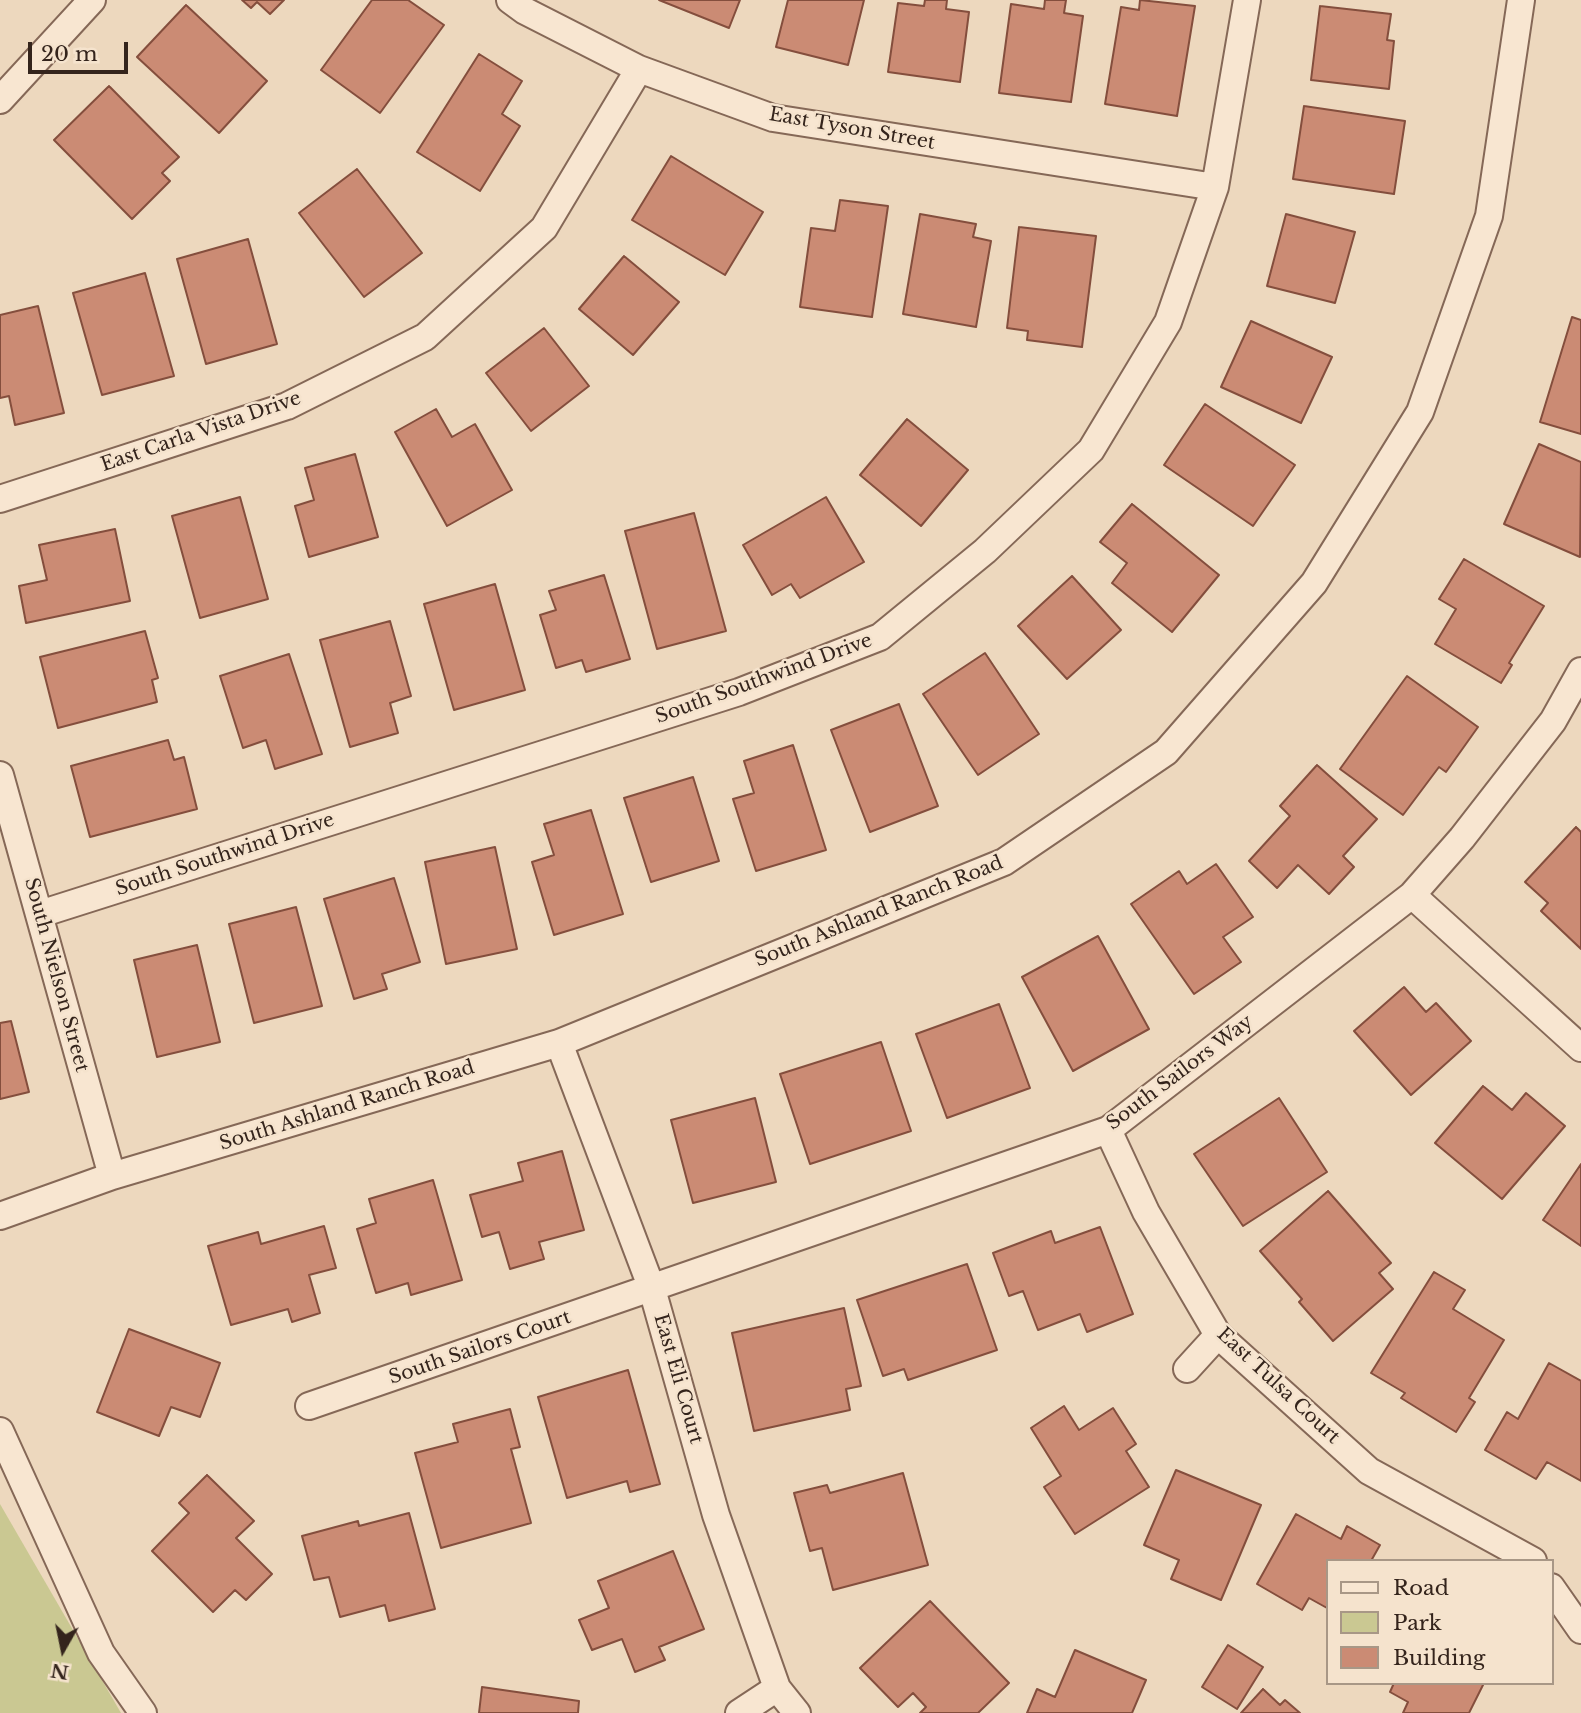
<!DOCTYPE html>
<html>
<head>
<meta charset="utf-8">
<style>
  body { margin:0 }
  #map { position:relative; width:1581px; height:1713px; overflow:hidden; background:#edd8be; font-family:"Libre Baskerville",serif }
  canvas { display:block }
  .legend { position:absolute; left:1326px; top:1559px; width:228px; height:126px; box-sizing:border-box; background:#f5e3cd; border:2px solid #a89786; margin:0; padding:9px 12px; list-style:none; font-size:21px; color:#34241c }
  .legend li { display:flex; align-items:center; gap:14px; height:35px }
  .legend b { width:35px; border:2px solid #a89786 }
  .north { position:absolute; left:28px; top:1615px; width:70px; height:70px; -webkit-text-stroke:5px #f5e3cd; paint-order:stroke; rotate:189deg; font-size:19px; font-weight:700; line-height:28px; text-align:center; color:#34241c }
  .north::after { content:''; display:block; margin:auto; width:24px; height:32px; background:#34241c; clip-path:polygon(50% 0,100% 100%,50% 72%,0 100%) }
  .scale { position:absolute; left:28px; top:42px; width:100px; height:32px; box-sizing:border-box; border:4px solid #34241c; border-top:0; padding-left:9px; font-size:21px; line-height:24px; white-space:nowrap; color:#34241c; -webkit-text-stroke:5px #f5e3cd; paint-order:stroke }
</style>
</head>
<body>
<div id="map">
<canvas width="1581" height="1713"></canvas>
<ul class="legend">
<li><b style="height:9px;background:#f8e6d1"></b>Road</li>
<li><b style="height:19px;background:#cac892"></b>Park</li>
<li><b style="height:19px;background:#cb8b74"></b>Building</li>
</ul>
<div class="north">N</div>
<div class="scale">20 m</div>
</div>
<script>
const context = document.querySelector('canvas').getContext('2d');
context.lineJoin = 'round';
function fillPath(path, color) {
  context.fillStyle = color;
  context.fill(path, 'evenodd');
}
function shape(rows) {
  const path = new Path2D();
  for (const r of rows) {
    path.moveTo(r[0], r[1]);
    for (let i = 2; i < r.length; i += 2) path.lineTo(r[i], r[i + 1]);
  }
  return path;
}
function stroke(path, color, width, dash) {
  context.strokeStyle = color;
  context.lineWidth = width;
  context.lineCap = dash ? 'butt' : 'round';
  context.setLineDash(dash || []);
  context.stroke(path);
}
function label(font, color, halo, rows, align = 'center') {
  context.font = font + ' "Libre Baskerville",serif';
  context.lineWidth = 5;
  context.setLineDash([]);
  context.textBaseline = 'middle';
  context.strokeStyle = halo;
  context.fillStyle = color;
  for (const [text, x, y, turn = 0] of rows) {
    context.save();
    context.translate(x, y);
    context.rotate((+turn || 0) * Math.PI / 180);
    context.textAlign = isNaN(turn) ? turn : align;
    if (halo) context.strokeText(text, 0, 0);
    context.fillText(text, 0, 0);
    context.restore();
  }
}
fillPath(shape([
  [0,1504,121,1713,0,1713]
]), '#cac892');
const building = shape([
  [242,0,284,0,270,14,257,2,251,8,242,0],
  [372,0,408,0,444,25,380,113,321,70,372,0],
  [659,0,740,0,729,28,659,0],
  [788,0,864,0,848,65,776,47,788,0],
  [925,0,947,0,946,9,969,12,960,82,888,72,898,3,924,6,925,0],
  [1045,0,1066,0,1064,13,1083,16,1071,102,999,93,1011,4,1044,9,1045,0],
  [1140,0,1195,6,1177,116,1105,104,1121,7,1139,10,1140,0],
  [186,5,267,81,219,133,137,57,186,5],
  [1320,6,1391,14,1387,40,1394,41,1389,89,1311,80,1320,6],
  [479,54,522,81,502,114,520,126,480,191,417,152,479,54],
  [109,86,179,157,162,173,170,181,132,219,54,140,109,86],
  [1304,106,1405,121,1394,194,1293,179,1304,106],
  [671,156,763,212,725,275,632,220,671,156],
  [357,169,422,253,364,297,299,213,357,169],
  [840,200,888,206,872,317,800,307,811,228,835,231,840,200],
  [920,214,976,224,973,237,991,241,976,327,903,314,920,214],
  [1286,214,1355,232,1335,303,1267,286,1286,214],
  [1019,227,1096,236,1082,347,1027,340,1028,331,1007,328,1019,227],
  [248,239,277,344,206,364,177,259,248,239],
  [624,256,679,302,633,355,579,309,624,256],
  [145,273,174,376,102,395,73,293,145,273],
  [38,306,64,413,15,425,9,396,0,398,0,315,38,306],
  [1572,317,1581,320,1581,434,1540,422,1572,317],
  [1251,321,1332,357,1301,423,1221,387,1251,321],
  [544,328,589,386,531,431,486,373,544,328],
  [1205,404,1295,465,1253,526,1164,465,1205,404],
  [436,409,452,437,475,424,512,490,447,526,395,432,436,409],
  [907,419,968,470,921,526,860,475,907,419],
  [1539,444,1581,462,1580,557,1504,524,1539,444],
  [355,454,378,537,309,557,295,506,314,500,305,468,355,454],
  [240,497,268,599,200,618,172,516,240,497],
  [826,497,864,562,800,598,791,584,772,595,743,545,826,497],
  [1132,504,1219,575,1172,632,1112,583,1127,563,1100,542,1132,504],
  [694,513,726,631,657,649,625,531,694,513],
  [115,529,130,601,26,623,19,586,47,580,39,545,115,529],
  [1464,559,1544,606,1509,663,1512,665,1501,683,1435,644,1456,609,1439,599,1464,559],
  [604,575,630,659,586,672,582,660,556,668,540,615,556,610,549,591,604,575],
  [1072,576,1121,630,1067,679,1018,626,1072,576],
  [495,584,525,690,454,710,424,604,495,584],
  [390,621,411,696,390,703,398,733,350,747,320,640,390,621],
  [145,631,158,678,152,680,157,702,58,728,40,657,145,631],
  [985,653,1039,734,978,775,923,694,985,653],
  [289,654,322,754,275,769,266,740,243,748,220,676,289,654],
  [1407,676,1478,727,1446,772,1439,767,1403,815,1340,769,1407,676],
  [899,704,938,806,870,832,831,730,899,704],
  [168,740,174,760,184,757,197,809,90,837,71,766,168,740],
  [793,745,826,850,756,871,733,799,754,793,744,761,793,745],
  [1317,765,1377,819,1343,856,1354,867,1329,894,1298,865,1277,888,1249,861,1290,816,1280,806,1317,765],
  [693,777,719,861,651,882,624,798,693,777],
  [591,810,623,914,554,935,532,862,554,855,544,824,591,810],
  [1576,827,1581,832,1581,949,1541,911,1548,903,1525,882,1576,827],
  [495,847,517,949,446,964,425,862,495,847],
  [1216,864,1253,917,1223,937,1241,962,1194,994,1131,904,1179,871,1187,884,1216,864],
  [394,878,420,962,382,974,387,989,354,999,324,899,394,878],
  [296,907,322,1006,254,1023,229,924,296,907],
  [1098,936,1149,1029,1073,1071,1022,977,1098,936],
  [197,945,220,1042,157,1057,134,960,197,945],
  [1404,987,1426,1012,1436,1003,1471,1041,1411,1095,1354,1031,1404,987],
  [999,1004,1030,1088,947,1118,916,1034,999,1004],
  [11,1021,29,1092,0,1099,0,1023,11,1021],
  [881,1042,911,1131,810,1164,780,1074,881,1042],
  [1483,1086,1512,1110,1526,1093,1565,1126,1502,1199,1435,1143,1483,1086],
  [755,1098,776,1182,693,1203,671,1120,755,1098],
  [1279,1098,1327,1172,1243,1226,1194,1154,1279,1098],
  [562,1151,584,1230,539,1242,544,1259,510,1269,499,1232,482,1237,470,1195,523,1181,518,1163,562,1151],
  [1581,1164,1581,1246,1543,1220,1581,1164],
  [433,1180,462,1280,411,1295,408,1283,376,1293,357,1229,376,1223,369,1199,433,1180],
  [1328,1191,1391,1263,1379,1273,1393,1289,1333,1341,1299,1302,1302,1299,1260,1251,1328,1191],
  [324,1226,336,1268,309,1275,320,1313,292,1322,288,1309,231,1325,208,1246,258,1232,261,1244,324,1226],
  [1100,1227,1133,1314,1087,1332,1080,1314,1038,1330,1023,1291,1009,1296,993,1253,1051,1231,1055,1243,1100,1227],
  [967,1264,997,1350,908,1380,904,1369,883,1376,857,1300,967,1264],
  [1434,1272,1465,1290,1453,1309,1504,1340,1469,1398,1475,1402,1456,1432,1401,1398,1405,1393,1371,1373,1434,1272],
  [844,1308,861,1386,846,1389,850,1410,754,1431,732,1333,844,1308],
  [129,1329,220,1363,200,1417,171,1407,159,1436,97,1412,129,1329],
  [1549,1363,1581,1381,1581,1481,1547,1462,1536,1479,1485,1450,1507,1412,1518,1419,1549,1363],
  [628,1370,660,1484,630,1492,627,1481,567,1498,538,1397,628,1370],
  [1064,1406,1079,1430,1113,1408,1136,1444,1126,1451,1149,1487,1075,1534,1044,1487,1061,1476,1031,1428,1064,1406],
  [510,1409,520,1447,511,1449,531,1523,441,1548,415,1453,458,1442,453,1424,510,1409],
  [1176,1470,1261,1505,1221,1600,1171,1579,1179,1560,1144,1545,1176,1470],
  [903,1473,928,1565,833,1590,822,1548,810,1551,794,1493,827,1485,830,1493,903,1473],
  [207,1475,254,1521,236,1538,272,1574,246,1600,235,1590,213,1612,152,1551,189,1513,179,1503,207,1475],
  [409,1513,435,1609,389,1621,385,1605,340,1617,329,1577,314,1580,302,1536,358,1521,359,1526,409,1513],
  [1296,1514,1341,1539,1347,1526,1380,1545,1371,1561,1327,1561,1327,1608,1309,1598,1302,1610,1257,1584,1296,1514],
  [673,1551,704,1629,659,1647,665,1660,635,1672,622,1639,592,1650,579,1620,609,1608,598,1581,673,1551],
  [930,1601,1009,1683,978,1713,920,1713,926,1707,913,1693,898,1707,860,1668,930,1601],
  [1228,1645,1263,1667,1237,1709,1202,1687,1228,1645],
  [1075,1650,1146,1680,1132,1713,1027,1713,1037,1689,1055,1697,1075,1650],
  [1394,1683,1484,1683,1469,1713,1403,1713,1408,1702,1390,1692,1394,1683],
  [482,1687,579,1701,578,1713,479,1713,482,1687],
  [1263,1689,1280,1705,1285,1700,1300,1713,1241,1713,1263,1689]
]);
fillPath(building, '#cb8b74');
stroke(building, '#844e3d', 2);
const minor = shape([
  [510,0,525,11,639,69,773,118,1215,187],
  [0,100,92,0],
  [0,499,287,406,425,337,544,228,639,69],
  [0,775,112,1176],
  [1412,895,1581,1048],
  [40,914,739,692,880,637,985,551,1091,450,1168,322,1215,187,1247,0],
  [559,1043,652,1289,716,1515,777,1688,797,1713],
  [1108,1130,1146,1212,1218,1335,1369,1471,1533,1561],
  [0,1216,112,1176,559,1043,1004,862,1166,752,1314,583,1420,412,1489,216,1521,0],
  [1187,1369,1218,1335],
  [309,1406,1108,1130,1412,895,1462,838,1553,721,1581,671],
  [0,1431,101,1653,143,1713],
  [1551,1587,1581,1630],
  [739,1713,777,1688]
]);
stroke(minor, '#856857', 30);
stroke(minor, '#f8e6d1', 26);
label('19px', '#34241c', '#f5e3cd', [
  ["East Tyson Street",852,129,10],
  ["East Carla Vista Drive",201,432,-19],
  ["South Southwind Drive",764,679,-20],
  ["South Southwind Drive",225,855,-18],
  ["South Ashland Ranch Road",879,912,-22],
  ["South Nielson Street",56,975,75],
  ["South Sailors Way",1180,1073,-37],
  ["South Ashland Ranch Road",347,1106,-17],
  ["South Sailors Court",480,1348,-19],
  ["East Eli Court",678,1379,74],
  ["East Tulsa Court",1278,1386,43]
]);
</script>
</body>
</html>
